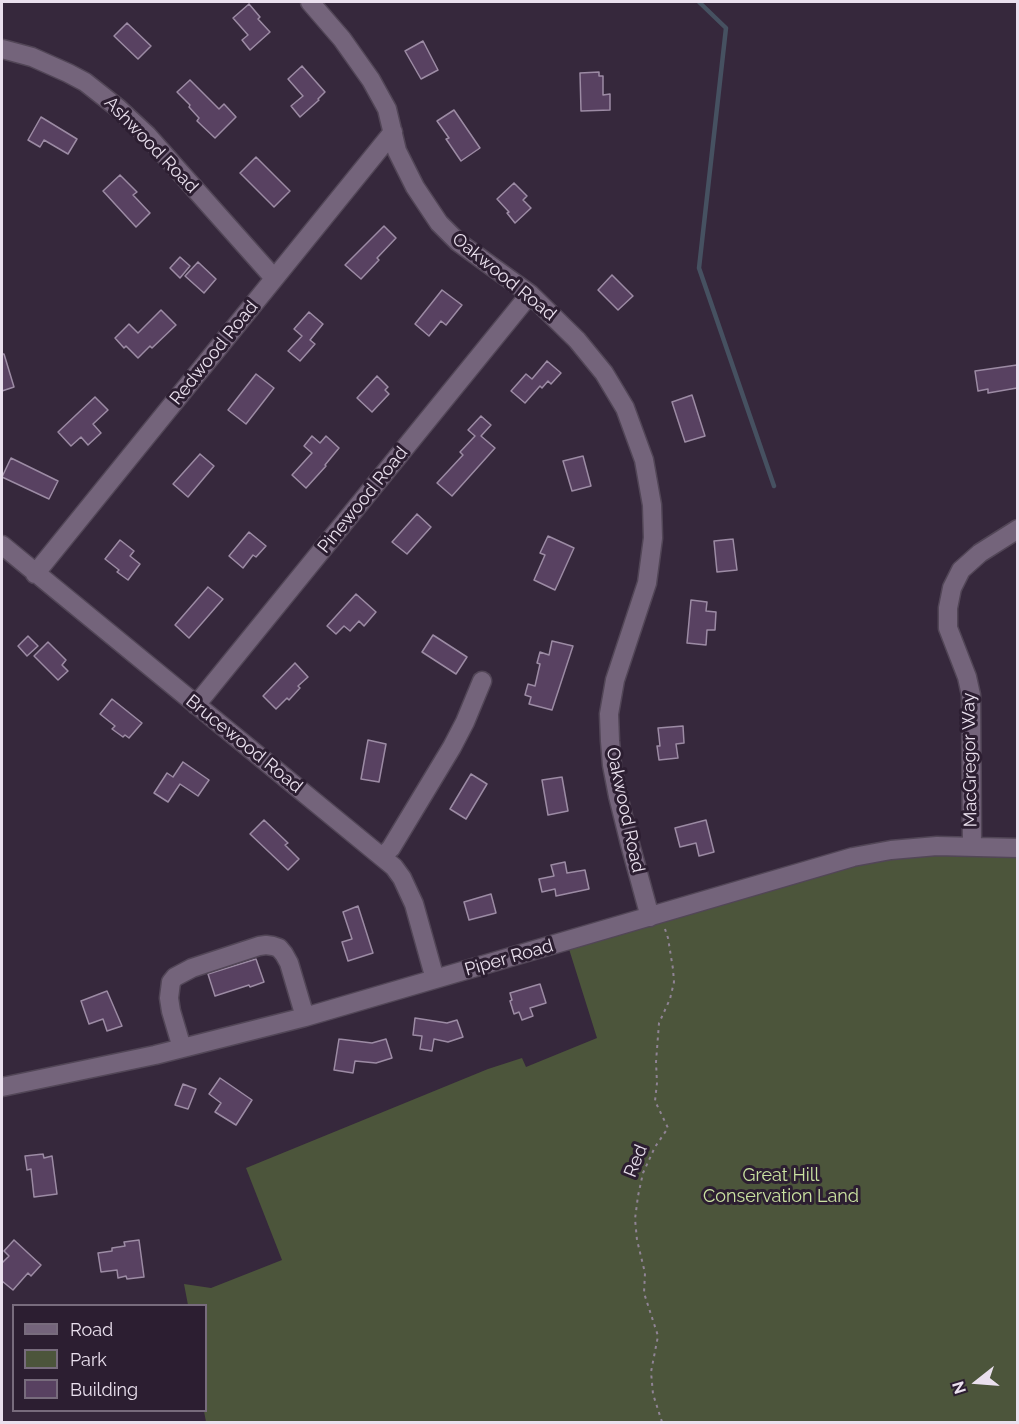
<!DOCTYPE html>
<html>
<head>
<meta charset="utf-8">
<style>
  body { margin:0 }
  #map { position:relative; width:1019px; height:1424px; overflow:hidden; background:#36283c; font-family:Raleway,sans-serif }
  canvas { display:block }
  .frame { position:absolute; inset:0; border:3px solid #eae0ee; pointer-events:none }
  .legend { position:absolute; left:12px; top:1304px; width:195px; height:108px; box-sizing:border-box; background:#2c1e31; border:2px solid #786c7d; margin:0; padding:8px 10px; list-style:none; font-size:18px; color:#eae0ee }
  .legend li { display:flex; align-items:center; gap:12px; height:30px }
  .legend b { width:30px; border:2px solid #786c7d }
  .north { position:absolute; left:947px; top:1352px; width:60px; height:60px; -webkit-text-stroke:4px #2c1e31; paint-order:stroke; rotate:253deg; font-size:16px; font-weight:700; line-height:24px; text-align:center; color:#eae0ee }
  .north::after { content:''; display:block; margin:auto; width:21px; height:27px; background:#eae0ee; clip-path:polygon(50% 0,100% 100%,50% 72%,0 100%) }
</style>
</head>
<body>
<div id="map">
<canvas width="1019" height="1424"></canvas>
<div class="frame"></div>
<ul class="legend">
<li><b style="height:8px;background:#74647b"></b>Road</li>
<li><b style="height:16px;background:#4c553b"></b>Park</li>
<li><b style="height:16px;background:#584161"></b>Building</li>
</ul>
<div class="north">N</div>
</div>
<script>
const context = document.querySelector('canvas').getContext('2d');
context.lineJoin = 'round';
function fillPath(path, color) {
  context.fillStyle = color;
  context.fill(path, 'evenodd');
}
function shape(rows) {
  const path = new Path2D();
  for (const r of rows) {
    path.moveTo(r[0], r[1]);
    for (let i = 2; i < r.length; i += 2) path.lineTo(r[i], r[i + 1]);
  }
  return path;
}
function stroke(path, color, width, dash) {
  context.strokeStyle = color;
  context.lineWidth = width;
  context.lineCap = dash ? 'butt' : 'round';
  context.setLineDash(dash || []);
  context.stroke(path);
}
function label(font, color, halo, rows, align = 'center') {
  context.font = font + ' Raleway,sans-serif';
  context.lineWidth = 6;
  context.setLineDash([]);
  context.textBaseline = 'middle';
  context.strokeStyle = halo;
  context.fillStyle = color;
  for (const [text, x, y, turn = 0] of rows) {
    context.save();
    context.translate(x, y);
    context.rotate((+turn || 0) * Math.PI / 180);
    context.textAlign = isNaN(turn) ? turn : align;
    if (halo) context.strokeText(text, 0, 0);
    context.fillText(text, 0, 0);
    context.restore();
  }
}
fillPath(shape([
  [936,852,1017,856,1017,1422,206,1422,204,1411,206,1410,206,1306,188,1305,184,1284,211,1288,282,1260,246,1168,488,1069,522,1058,526,1067,597,1038,569,949,872,860]
]), '#4c553b');
stroke(shape([
  [699,2,726,28,699,268,774,486]
]), '#465161', 4.5);
const building = shape([
  [249,4,260,17,258,19,270,32,250,50,242,40,248,35,233,18,249,4],
  [127,23,151,46,138,59,114,36,127,23],
  [423,41,438,70,421,79,405,51,423,41],
  [302,66,325,92,318,99,319,100,300,117,291,106,303,96,288,79,302,66],
  [599,72,599,76,603,76,603,95,610,94,610,110,581,111,580,73,599,72],
  [190,80,219,109,224,104,236,117,215,138,197,121,199,118,189,107,190,105,177,92,190,80],
  [454,110,480,148,461,161,446,139,449,138,437,121,454,110],
  [41,117,77,139,68,154,44,140,40,147,28,140,41,117],
  [256,157,290,191,274,207,240,173,256,157],
  [120,175,137,192,133,195,150,213,136,227,103,191,120,175],
  [514,183,527,196,523,200,531,208,515,223,507,213,509,212,497,199,514,183],
  [384,226,396,238,377,258,379,260,361,279,345,265,384,226],
  [180,257,190,266,180,278,170,268,180,257],
  [198,262,216,279,204,293,185,276,198,262],
  [612,275,633,296,618,310,598,290,612,275],
  [442,290,462,305,446,325,441,321,429,336,415,324,442,290],
  [161,310,176,325,152,348,150,346,138,358,126,346,124,348,115,338,129,324,138,333,161,310],
  [309,312,323,324,310,340,315,344,300,361,288,351,302,336,294,329,309,312],
  [2,354,4,354,14,387,2,391,2,354],
  [547,361,561,373,551,384,548,381,542,388,540,386,525,403,511,391,526,374,532,379,547,361],
  [1017,365,1017,388,988,393,988,389,978,391,975,371,1017,365],
  [256,374,274,388,246,424,228,410,256,374],
  [377,376,388,387,385,390,389,394,372,412,357,398,377,376],
  [692,395,705,436,685,442,672,402,692,395],
  [95,397,108,410,93,424,101,433,88,445,81,437,71,446,58,432,95,397],
  [481,416,491,425,481,436,495,448,452,496,437,483,463,455,460,452,475,436,468,430,481,416],
  [312,436,320,443,326,436,339,448,325,465,326,466,306,488,292,475,312,453,304,446,312,436],
  [200,454,214,466,188,497,173,484,200,454],
  [583,456,591,486,572,491,563,461,583,456],
  [11,458,58,481,49,499,2,477,11,458],
  [417,514,431,527,407,554,392,542,417,514],
  [249,532,266,546,256,557,253,555,243,568,229,556,249,532],
  [548,536,574,548,555,590,534,580,545,555,540,553,548,536],
  [733,539,737,570,717,572,714,541,733,539],
  [120,540,134,551,130,556,140,564,128,580,117,572,119,570,105,559,120,540],
  [208,587,223,599,189,638,175,625,208,587],
  [356,594,376,612,364,626,359,621,350,631,344,626,336,634,327,626,356,594],
  [691,600,707,602,706,611,716,612,715,630,707,630,706,645,687,643,691,600],
  [433,635,467,657,456,674,422,652,433,635],
  [28,636,38,646,27,656,18,646,28,636],
  [552,641,573,646,552,710,529,704,531,697,525,695,528,684,535,686,540,664,537,663,540,652,549,655,552,641],
  [48,642,66,660,62,665,68,671,58,680,34,656,48,642],
  [295,663,308,677,298,686,300,688,289,700,287,698,276,709,263,696,295,663],
  [112,699,142,723,129,738,125,735,123,737,112,729,115,726,100,714,112,699],
  [683,726,684,743,676,744,678,758,659,760,657,746,660,746,658,728,683,726],
  [368,740,386,744,379,782,361,779,368,740],
  [183,762,209,780,198,796,180,784,168,802,154,793,167,773,173,777,183,762],
  [471,774,487,784,466,819,450,809,471,774],
  [562,777,568,811,548,815,542,780,562,777],
  [264,820,288,843,285,845,299,859,288,870,250,834,264,820],
  [706,820,714,852,699,856,696,843,680,847,675,828,706,820],
  [565,862,567,873,585,870,589,889,556,896,555,889,542,892,539,879,554,876,551,865,565,862],
  [491,894,496,913,469,920,464,902,491,894],
  [358,906,373,953,348,961,342,942,352,939,343,912,358,906],
  [256,959,264,982,250,987,249,985,215,996,208,974,256,959],
  [540,984,546,1003,530,1008,533,1016,522,1020,519,1012,514,1014,510,1001,512,1000,510,993,540,984],
  [107,991,122,1026,107,1031,103,1019,89,1024,81,1001,107,991],
  [415,1018,447,1023,457,1020,463,1037,448,1042,434,1039,432,1051,420,1049,422,1036,413,1035,415,1018],
  [339,1039,372,1043,386,1039,392,1058,376,1063,355,1061,353,1073,334,1070,339,1039],
  [220,1078,252,1100,236,1125,215,1112,221,1103,209,1094,220,1078],
  [183,1084,196,1089,188,1109,175,1105,183,1084],
  [43,1154,44,1158,52,1156,57,1194,34,1197,31,1169,27,1170,25,1156,43,1154],
  [14,1240,41,1265,31,1276,28,1273,13,1290,2,1281,2,1263,9,1256,4,1251,14,1240],
  [139,1240,144,1277,127,1279,126,1276,118,1278,117,1270,101,1272,98,1253,112,1251,112,1248,125,1246,124,1242,139,1240]
]);
fillPath(building, '#584161');
stroke(building, '#9c8ba4', 1.5);
const minor = shape([
  [310,2,342,39,371,80,387,109,397,151,415,187,439,223,458,242,530,294,577,340,604,373,625,408,644,460,652,505,653,538,647,583,615,680,609,714,610,741,612,765,618,796,630,844,650,917],
  [2,49,32,57,68,73,85,82,118,108,147,135,274,278],
  [2,545,394,867,402,878,414,904,435,979],
  [35,574,393,132],
  [196,705,530,294],
  [972,847,971,695,967,677,948,628,948,608,952,588,961,570,980,553,1018,529],
  [382,857,391,848,452,747,465,722,482,681],
  [182,1048,171,1011,169,998,171,982,175,977,192,968,259,946,266,945,273,946,279,948,284,954,289,963,305,1017],
  [2,1087,155,1055,305,1017,853,857,891,850,937,846,1018,848]
]);
stroke(minor, '#524657', 21);
stroke(shape([
  [662,1422,653,1394,651,1372,658,1336,644,1293,645,1273,637,1240,635,1219,638,1196,643,1173,655,1147,668,1128,655,1101,657,1083,656,1062,659,1023,670,999,674,982,673,969,668,938,665,929]
]), '#8f8394', 2, [3, 4.5]);
stroke(minor, '#74647b', 18);
label('18px', '#eae0ee', '#2c1e31', [
  ["Ashwood Road",151,145,46],
  ["Oakwood Road",504,277,39],
  ["Redwood Road",214,353,-51],
  ["Pinewood Road",363,500,-51],
  ["Brucewood Road",244,744,39],
  ["MacGregor Way",970,760,-91],
  ["Oakwood Road",625,810,78],
  ["Piper Road",509,958,-16],
  ["Red",636,1161,-68]
]);
label('18px', '#cae2a1', '#2c1e31', [
  ["Great Hill",781,1176],
  ["Conservation Land",781,1197]
]);
</script>
</body>
</html>
